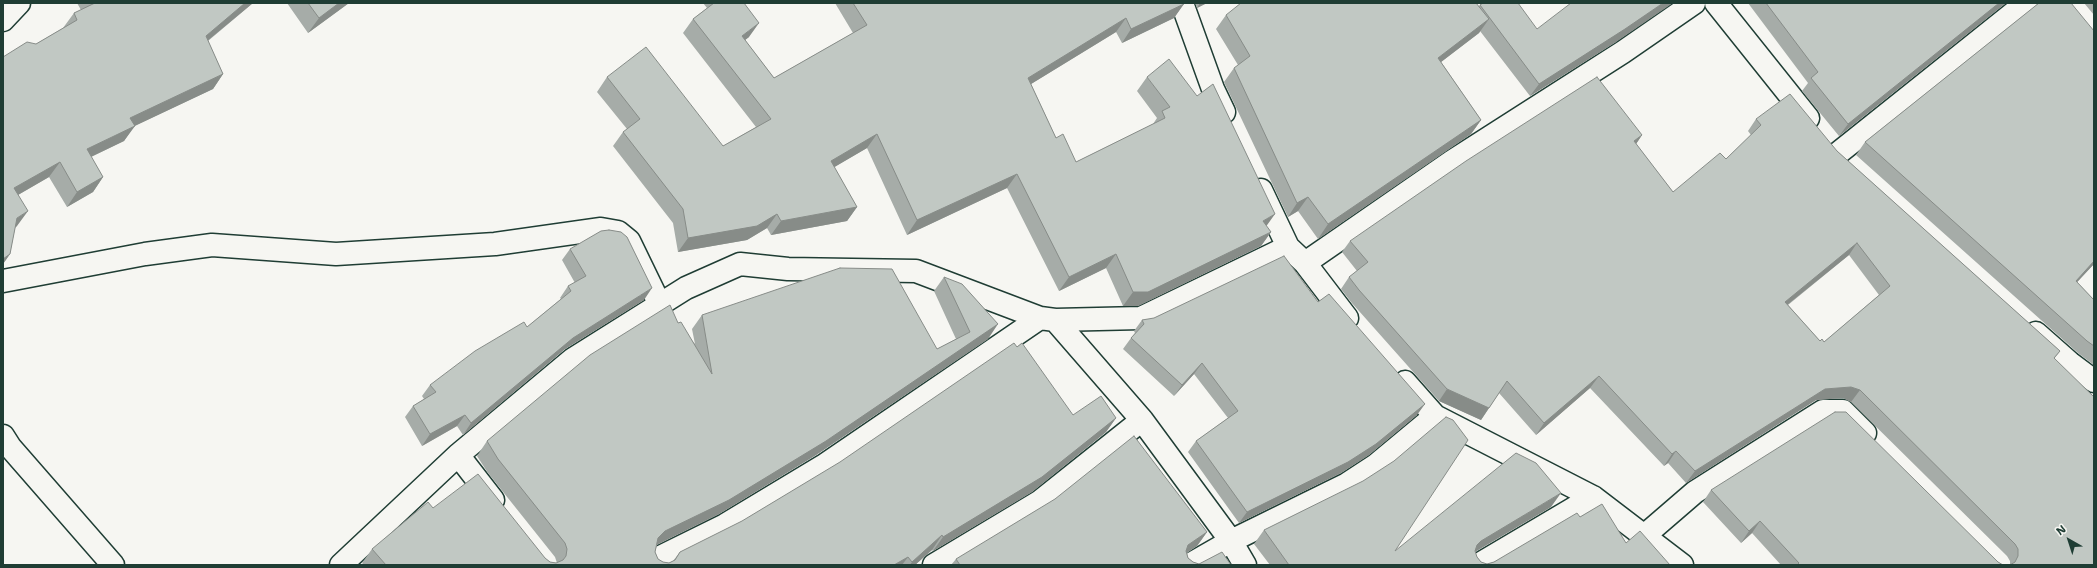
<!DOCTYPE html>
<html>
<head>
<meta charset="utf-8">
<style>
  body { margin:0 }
  #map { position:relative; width:2097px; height:568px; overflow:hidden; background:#f6f6f2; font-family:"Shantell Sans",sans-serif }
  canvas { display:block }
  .frame { position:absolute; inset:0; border:4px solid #1f3d34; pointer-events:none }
  .north { position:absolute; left:2049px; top:520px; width:40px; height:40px; -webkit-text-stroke:3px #f6f6f2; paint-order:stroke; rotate:321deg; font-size:11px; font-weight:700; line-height:16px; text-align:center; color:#1f3d34 }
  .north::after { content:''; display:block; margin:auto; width:14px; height:18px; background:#1f3d34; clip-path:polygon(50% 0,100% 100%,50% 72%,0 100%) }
</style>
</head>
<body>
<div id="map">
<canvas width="2097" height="568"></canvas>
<div class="frame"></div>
<div class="north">N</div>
</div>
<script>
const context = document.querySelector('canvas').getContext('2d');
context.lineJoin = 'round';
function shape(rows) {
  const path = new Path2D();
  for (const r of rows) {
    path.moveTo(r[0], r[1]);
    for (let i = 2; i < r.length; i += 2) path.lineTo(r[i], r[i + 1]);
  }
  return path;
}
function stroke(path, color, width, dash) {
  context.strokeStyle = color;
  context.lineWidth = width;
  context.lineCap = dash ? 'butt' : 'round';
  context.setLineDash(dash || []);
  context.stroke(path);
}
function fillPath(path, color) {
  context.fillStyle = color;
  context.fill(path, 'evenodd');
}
const street = shape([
  [1182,3,1213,89,1224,112],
  [1716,3,1808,118],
  [3,20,19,3],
  [1837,154,2026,3],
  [1261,190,1288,247,1305,263,1347,318],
  [1305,263,1451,162,1623,52,1694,3],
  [3,281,145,254,212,245,336,254,495,244,601,229,618,232,629,241,660,305],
  [1055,320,1142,420,1231,541,1245,565],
  [2036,333,2070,363,2094,381],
  [1405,382,1435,416,1593,497,1682,565],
  [3,436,10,447,113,565],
  [458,455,493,500],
  [1644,536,1695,492,1823,411,1843,411,1865,433],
  [341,565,458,455,573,359,686,288,740,264,788,269,916,271,1040,318,1055,320,1141,318,1288,247],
  [657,565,660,557,725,525,823,466,1040,318],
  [934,565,1039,502,1142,420],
  [1189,565,1231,541,1347,484,1376,465,1435,416],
  [1478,565,1593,497]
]);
stroke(street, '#1f3d34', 25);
stroke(street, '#f6f6f2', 22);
fillPath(shape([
  [77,3,253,3,208,41,223,74,213,89,134,126,124,141,91,157,103,177,93,192,67,207,49,177,18,195,17,226,15,228,10,254,3,264,3,57,36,44,63,28,74,13,81,10],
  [287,3,349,3,308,33],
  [703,3,744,3,749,37,745,40,774,78,853,33,835,3,1184,3,1174,18,1122,43,1116,32,1031,84,1056,138,1076,162,1153,124,1157,118,1137,91,1147,77,1271,232,1261,246,1138,306,1123,306,1106,268,1059,291,1007,188,907,235,867,148,834,167,857,207,847,221,771,235,767,228,747,240,678,252,673,223,613,146,623,132,627,129,597,92,607,77,723,146,756,127,683,33,693,19,707,8],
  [1195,3,1207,3,1197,8],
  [1748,3,2006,3,1839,136,1802,91,1808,83],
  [2038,3,2071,3,2094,264,2077,282,2094,300,2094,365,2078,353,1856,155,1865,142,2038,4],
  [2084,3,2094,3,2094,15],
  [1480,5,1537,29,1616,42,1530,96,1480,31,1479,33,1441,62,1481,120,1471,134,1318,239,1298,211,1288,217,1224,82,1234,68,1238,65,1216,29,1226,15,1479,6],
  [1756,119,1837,151,2060,351,2054,359,2094,565,2010,565,2010,561,2007,556,1851,402,1843,398,1816,400,1686,483,1668,463,1664,466,1590,388,1536,435,1499,393,1481,420,1439,401,1351,302,1341,289,1349,277,1357,271,1342,252,1350,241,1642,135,1636,144,1673,192,1726,159,1751,135,1748,131],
  [1849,255,1879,295,1824,342,1820,341,1788,305],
  [570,249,644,300,565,349,463,435,457,426,422,446,405,417,413,406,424,399,422,396,430,385,527,327,561,299,560,298,568,286,575,283,562,260],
  [944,277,988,339,816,455,719,514,657,545,655,552,658,559,663,562,669,563,673,561,680,552,1073,415,1116,418,1106,432,1032,492,933,551,932,550,915,565,364,565,362,563,372,549,433,508,545,558,550,562,557,563,555,557,488,473,477,456,487,441,678,323,695,344,692,329,702,315,937,349,956,339,934,291],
  [1318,302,1417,415,1369,455,1341,473,1239,523,1188,452,1196,441,1228,418,1194,374,1174,396,1123,349,1131,338,1135,333,1134,331,1142,320],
  [1711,490,1998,562,2003,565,1781,565,1752,533,1741,543,1703,502],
  [1551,507,1475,552,1477,557,1481,562,1487,564,1494,562,1580,517,1626,543,1670,565,1270,565,1254,544,1264,530,1395,551],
  [1207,532,1197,546,1187,553,1188,558,1193,562,1199,564,1231,565,951,565,956,559]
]), '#a6aca8');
fillPath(shape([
  [245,3,253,3,195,51,206,36],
  [339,3,349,3,308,33,319,18],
  [1200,3,1207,3,1197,8],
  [1663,3,1673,3,1616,42,1530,96,1539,84],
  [1999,3,2006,3,1839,136,1848,124],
  [1184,4,1174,18,1122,43,1131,29],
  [1126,18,1116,32,1018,92,1028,78],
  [1489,19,1479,33,1428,72,1438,58],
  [759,23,749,37,732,50,742,36],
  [223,74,213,89,120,133,130,118],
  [1481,120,1471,134,1318,239,1328,224],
  [135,126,124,141,76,164,87,149],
  [877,134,867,148,821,175,831,161],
  [1642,135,1634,147,1634,141],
  [60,162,49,177,4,203,14,188],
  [1017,174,1007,188,907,235,917,220],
  [103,177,93,192,67,207,77,192],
  [1308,197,1298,211,1288,217,1297,203],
  [857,207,847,221,771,235,781,221],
  [28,211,17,226,7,233,17,218],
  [777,214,767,228,747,240,678,252,688,238],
  [1275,214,1265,228,1263,221],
  [1271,232,1261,246,1138,306,1123,306,1133,292],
  [1857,243,1849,255,1777,313,1785,302],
  [10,254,3,264,3,259],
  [1116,254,1106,268,1059,291,1069,277],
  [2094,261,2094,264,2067,293,2076,281],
  [652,288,644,300,565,349,463,435,471,423,573,338],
  [998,324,988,339,816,455,719,514,654,546,658,538,665,531],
  [1202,363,1194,374,1174,396,1182,385],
  [1599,376,1590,388,1536,435,1544,423],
  [1851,387,1860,390,1851,402,1843,398,1816,400,1686,483,1695,471,1825,389],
  [1447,389,1489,408,1481,420,1439,401],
  [1425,404,1417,415,1369,455,1341,473,1239,523,1247,512],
  [465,415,457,426,422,446,430,434],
  [1116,418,1106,432,1032,492,933,551,943,537],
  [1676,451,1668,463,1664,466,1672,454],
  [1561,493,1551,507,1471,554,1477,545,1481,541],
  [1760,521,1752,533,1741,543,1749,531],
  [1207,532,1197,546,1178,558,1188,545],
  [942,535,932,550,915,565,910,565,912,562],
  [908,557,902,565,894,565]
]), '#878c88');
const building = shape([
  [95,3,245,3,206,36,223,74,130,118,135,126,87,149,103,177,77,192,60,162,14,188,28,211,17,218,10,254,3,259,3,57,27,42,36,44,77,20,74,13,95,3],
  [308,3,339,3,319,18,308,3],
  [714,3,744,3,759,23,742,36,774,78,867,25,853,3,1184,3,1184,4,1131,29,1126,18,1028,78,1056,138,1063,134,1076,162,1165,118,1162,111,1170,107,1147,77,1169,59,1197,96,1213,84,1275,214,1263,221,1271,232,1148,292,1133,292,1116,254,1069,277,1017,174,917,220,877,134,831,161,857,207,781,221,777,214,757,226,688,238,683,209,623,132,640,119,607,77,646,47,723,146,771,119,693,19,714,3],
  [1241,3,1476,3,1489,19,1438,58,1481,120,1328,224,1308,197,1297,203,1234,68,1250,56,1226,15,1241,3],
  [1483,3,1518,3,1537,29,1571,3,1663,3,1625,29,1539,84,1480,5,1483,3],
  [1766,3,1999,3,1848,124,1811,78,1818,72,1766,3],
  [2039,3,2071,3,2094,31,2094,261,2076,281,2094,300,2094,346,2087,341,1865,142,2039,3],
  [1597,77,1642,135,1634,141,1673,192,1720,153,1726,159,1761,125,1756,119,1790,94,1837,151,2060,351,2054,358,2094,397,2094,565,2010,565,2015,562,2018,556,2018,549,2015,544,1860,390,1851,387,1825,389,1695,471,1676,451,1672,454,1599,376,1544,423,1507,381,1489,408,1447,389,1359,290,1349,277,1368,262,1350,241,1466,161,1597,77],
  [1857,243,1890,286,1824,342,1822,339,1820,341,1785,302,1857,243],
  [609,230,621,232,627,237,652,288,573,338,471,423,465,415,430,434,413,406,436,392,430,385,475,351,524,322,527,327,571,291,568,286,586,276,570,249,601,231,609,230],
  [1284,256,1318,302,1329,294,1425,404,1376,444,1348,462,1247,512,1196,441,1238,411,1202,363,1182,385,1131,338,1144,324,1142,320,1154,318,1284,256],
  [840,268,892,269,937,349,970,332,944,277,962,284,998,324,826,441,729,500,665,531,658,538,655,552,658,559,663,562,669,563,675,560,680,552,742,521,840,462,1014,343,1017,347,1022,343,1073,415,1101,396,1116,418,1042,477,943,537,942,535,912,562,908,557,894,565,386,565,372,549,428,502,433,508,478,474,545,558,550,562,556,563,563,560,566,556,567,549,565,543,498,459,487,441,590,355,670,305,678,323,681,322,712,374,702,315,840,268],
  [1835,412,1846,412,1998,562,2003,565,1797,565,1799,563,1760,521,1749,531,1711,490,1835,412],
  [1446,417,1453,420,1468,440,1395,551,1516,453,1536,463,1561,493,1481,541,1477,545,1475,551,1477,557,1481,562,1487,564,1494,562,1577,513,1580,517,1602,504,1626,543,1640,531,1670,565,1289,565,1264,530,1363,481,1394,461,1446,417],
  [1134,436,1207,532,1188,545,1186,551,1188,558,1193,562,1199,564,1222,552,1231,565,960,565,956,559,1055,499,1134,436]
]);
fillPath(building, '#c1c8c3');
stroke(building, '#878c88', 1);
</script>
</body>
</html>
